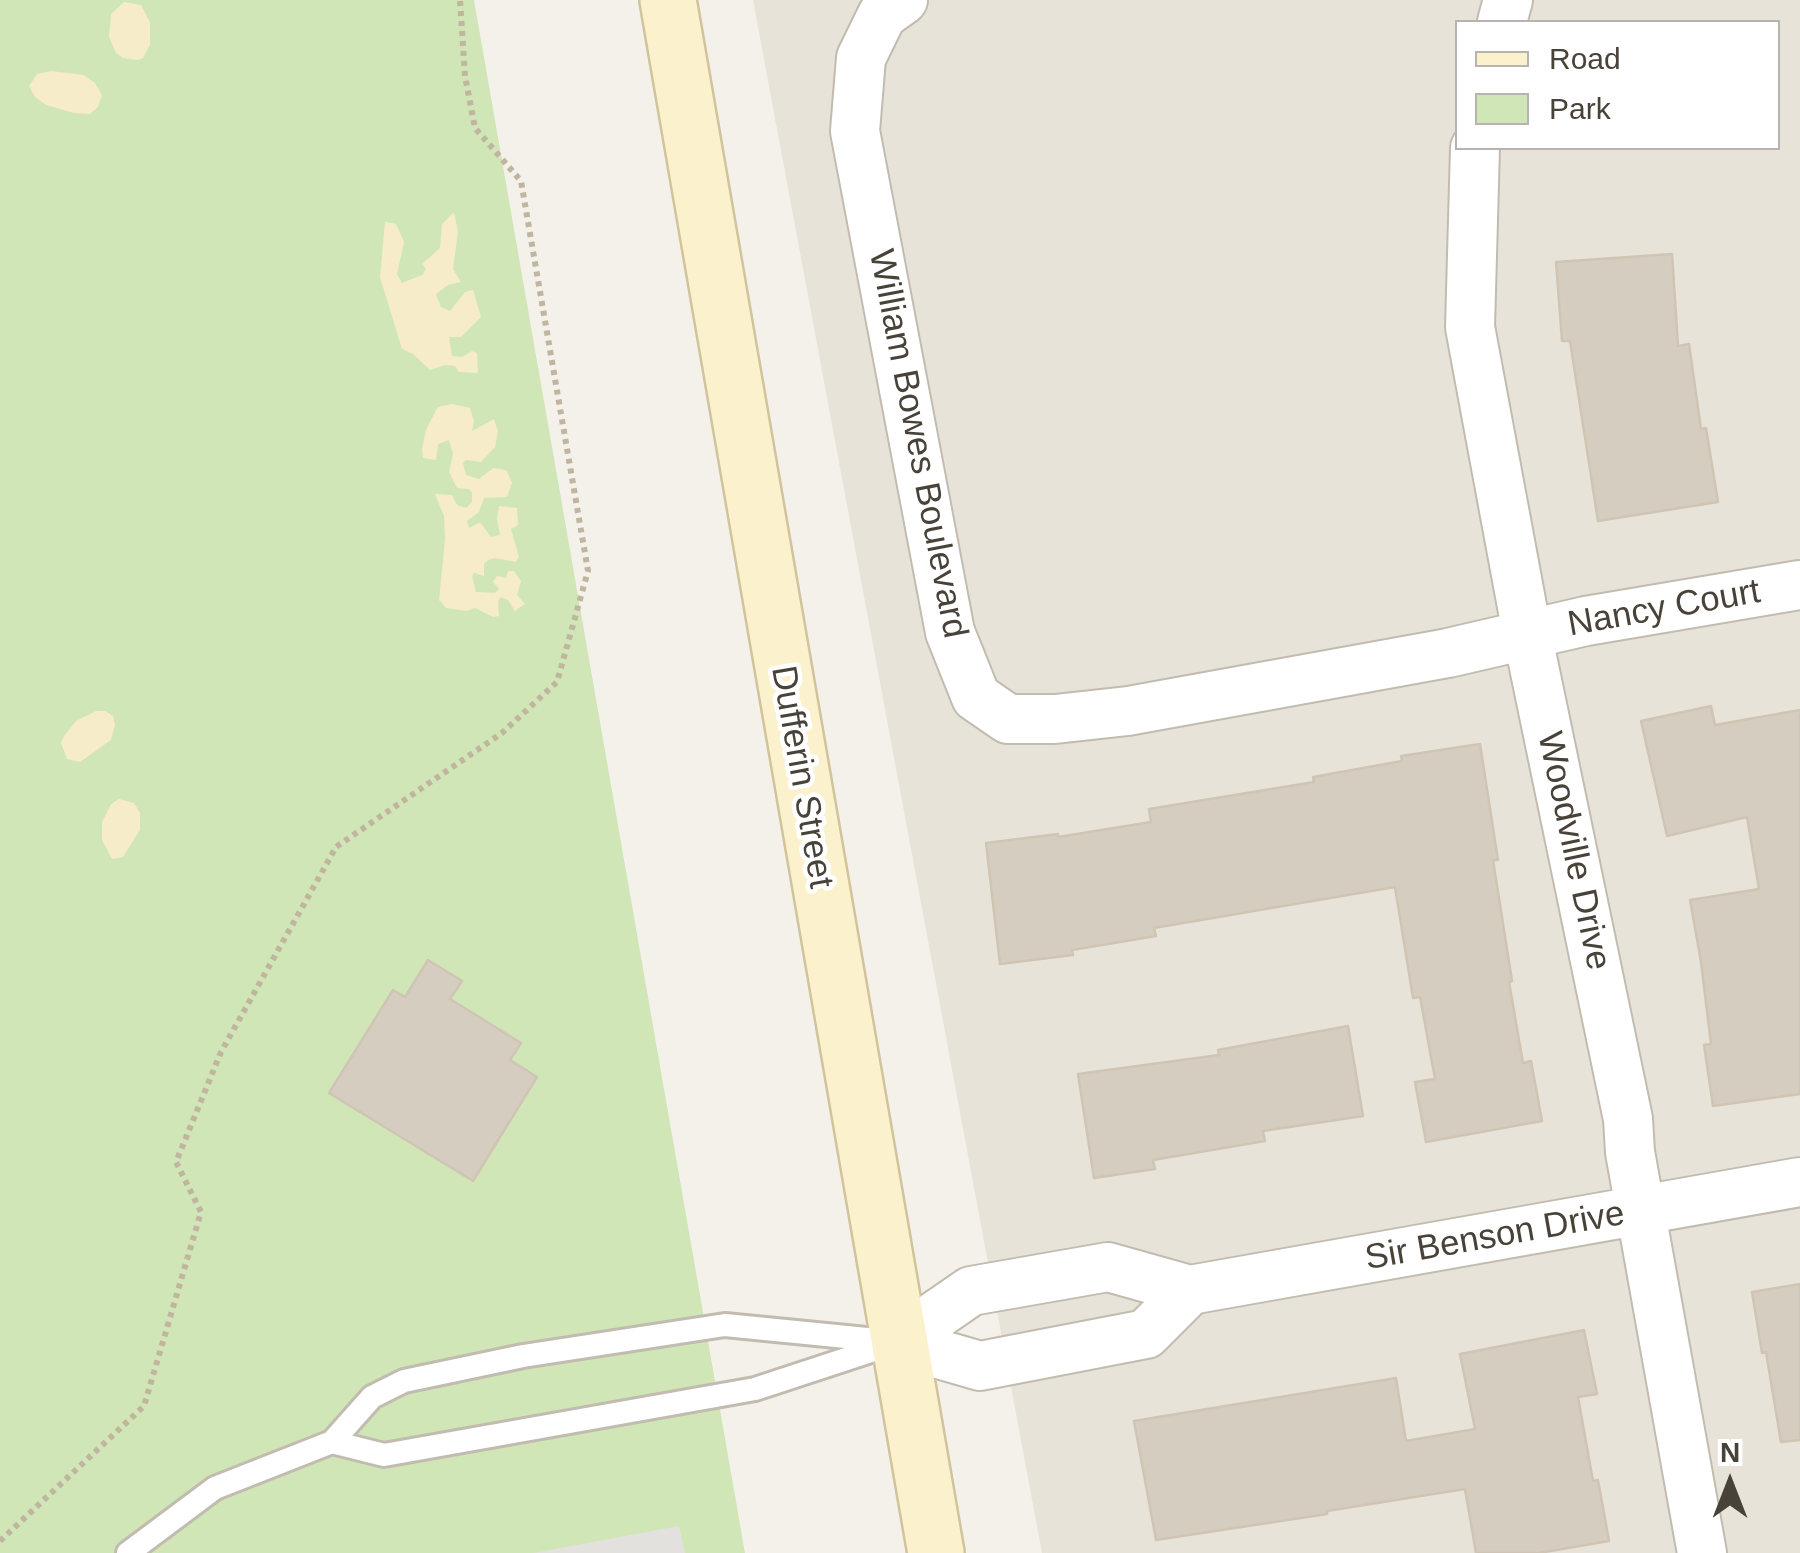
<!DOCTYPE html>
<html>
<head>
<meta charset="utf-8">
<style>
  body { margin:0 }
  #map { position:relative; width:1800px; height:1553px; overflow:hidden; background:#f4f1ea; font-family:Helvetica,sans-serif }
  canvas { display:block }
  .legend { position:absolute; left:1455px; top:20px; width:325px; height:130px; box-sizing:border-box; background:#fff; border:2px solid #b6b3b0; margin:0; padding:12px 18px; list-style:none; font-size:30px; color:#484239 }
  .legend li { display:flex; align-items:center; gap:20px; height:50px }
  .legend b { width:50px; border:2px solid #b6b3b0 }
  .north { position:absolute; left:1680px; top:1433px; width:100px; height:100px; -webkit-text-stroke:8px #fff; paint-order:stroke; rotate:0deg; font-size:28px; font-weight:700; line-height:40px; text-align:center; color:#484239 }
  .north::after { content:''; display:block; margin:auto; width:35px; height:45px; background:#484239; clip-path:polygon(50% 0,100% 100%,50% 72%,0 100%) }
</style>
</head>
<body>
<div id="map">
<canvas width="1800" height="1553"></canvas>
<ul class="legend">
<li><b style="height:12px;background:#fcf1cd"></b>Road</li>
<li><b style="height:28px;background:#d0e6b6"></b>Park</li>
</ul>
<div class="north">N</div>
</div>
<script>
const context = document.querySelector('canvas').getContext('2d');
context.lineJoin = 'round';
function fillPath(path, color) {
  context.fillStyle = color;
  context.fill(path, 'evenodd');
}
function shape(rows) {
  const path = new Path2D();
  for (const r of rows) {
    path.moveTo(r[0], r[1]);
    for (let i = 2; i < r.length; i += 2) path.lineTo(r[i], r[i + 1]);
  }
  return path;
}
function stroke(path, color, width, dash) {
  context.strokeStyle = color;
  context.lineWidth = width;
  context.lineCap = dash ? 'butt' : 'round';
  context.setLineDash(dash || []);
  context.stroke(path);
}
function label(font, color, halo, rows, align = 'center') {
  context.font = font + ' Helvetica,sans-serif';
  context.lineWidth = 9;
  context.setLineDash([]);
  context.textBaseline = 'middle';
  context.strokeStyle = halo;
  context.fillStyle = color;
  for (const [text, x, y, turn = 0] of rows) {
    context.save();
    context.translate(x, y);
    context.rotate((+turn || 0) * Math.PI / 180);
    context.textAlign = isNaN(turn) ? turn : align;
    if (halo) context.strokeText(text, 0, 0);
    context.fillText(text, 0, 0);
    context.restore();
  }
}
fillPath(shape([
  [753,0,1800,0,1800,1553,1042,1553],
  [1458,22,1778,22,1778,148,1458,148]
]), '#e8e3d9');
fillPath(shape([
  [0,0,474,0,745,1553,0,1553]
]), '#d0e6b6');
fillPath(shape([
  [124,2,141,5,150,22,150,45,143,58,138,60,123,58,116,53,109,37,111,14],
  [51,71,84,75,95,83,102,95,98,107,90,114,74,113,46,105,35,97,29,86,37,74],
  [454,212,458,232,453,269,461,282,448,285,436,294,441,307,450,311,465,292,473,290,481,317,461,337,449,337,452,356,462,357,472,351,477,353,478,373,459,372,455,366,445,365,430,370,413,354,402,349,380,277,385,222,396,224,404,242,397,274,402,283,422,275,426,269,422,264,440,248,442,224],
  [452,404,470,408,474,422,472,431,494,419,498,431,495,447,481,462,466,460,463,463,466,475,479,479,493,468,501,469,507,471,512,483,507,497,484,498,479,512,467,521,469,528,480,522,491,537,500,535,497,519,499,506,517,508,518,525,511,529,519,557,516,562,495,558,488,560,484,564,484,576,474,573,472,576,476,592,495,593,499,589,493,582,497,576,506,578,508,571,514,571,521,581,517,595,525,604,515,611,508,600,501,597,498,601,499,616,493,617,475,608,466,611,446,608,439,600,445,539,444,516,435,494,452,495,457,505,466,508,472,502,472,492,469,489,457,488,449,472,453,454,449,440,438,444,436,460,423,458,422,449,426,430,435,412,438,407],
  [96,711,105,711,113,716,115,725,111,740,80,762,67,759,61,743,64,736,76,721],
  [119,799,134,803,140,813,140,830,123,857,112,859,102,840,102,822,111,804]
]), '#f6ecc9');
fillPath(shape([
  [679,1526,685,1553,534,1553]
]), '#e3e1de');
const building = shape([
  [1672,254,1678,346,1689,344,1701,429,1706,428,1718,502,1598,521,1570,341,1562,341,1556,262,1672,254],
  [1711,706,1715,725,1800,710,1800,1094,1713,1106,1704,1045,1711,1044,1701,962,1690,900,1759,889,1747,817,1667,836,1641,721,1711,706],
  [1480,744,1498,860,1493,860,1512,981,1509,982,1523,1063,1531,1061,1542,1121,1426,1142,1415,1082,1435,1079,1420,997,1413,998,1395,887,1154,928,1156,936,1072,950,1073,955,1000,964,986,843,1058,834,1058,837,1151,822,1149,809,1314,782,1313,777,1402,761,1401,756,1480,744],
  [428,960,462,981,450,999,521,1043,510,1060,537,1077,473,1181,329,1093,393,990,405,997,428,960],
  [1348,1026,1363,1116,1263,1131,1265,1141,1153,1160,1155,1169,1094,1178,1078,1074,1219,1055,1218,1050,1348,1026],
  [1800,1284,1800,1440,1781,1442,1766,1352,1762,1353,1752,1292,1800,1284],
  [1584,1330,1597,1394,1578,1397,1593,1481,1598,1480,1609,1541,1539,1553,1476,1553,1465,1489,1327,1511,1327,1514,1156,1540,1134,1421,1396,1378,1406,1441,1475,1429,1460,1354,1584,1330]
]);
fillPath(building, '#d5cdc0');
stroke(building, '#d0c5b4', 2.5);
const service = shape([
  [332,1442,384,1455,755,1389,889,1345],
  [128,1553,215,1488,332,1442,372,1397,404,1381,523,1356,725,1325,897,1342]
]);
const minor = shape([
  [903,0,882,15,861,58,855,131,950,632,976,697,1008,719,1055,719,1128,711,1448,653,1586,621,1800,585],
  [1502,22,1508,0],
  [1475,148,1470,327,1527,633,1628,1119,1630,1152,1702,1553],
  [897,1342,971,1291,1108,1267,1190,1290,1800,1182],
  [897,1342,980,1366,1146,1334,1190,1290]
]);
const secondary = shape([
  [668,0,936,1553]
]);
stroke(service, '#c2bcb0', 28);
stroke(minor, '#c2bcb0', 52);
stroke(secondary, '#d1c49c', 60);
stroke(shape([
  [0,1541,144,1406,201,1212,176,1162,221,1052,336,847,502,733,557,682,588,571,521,181,475,128,465,76,460,0]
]), '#c0b59f', 6, [5, 5]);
stroke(service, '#fff', 22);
stroke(minor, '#fff', 48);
stroke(secondary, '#fcf1cd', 55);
label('35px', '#484239', '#fff', [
  ["William Bowes Boulevard",917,444,79],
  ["Nancy Court",1664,609,-10],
  ["Dufferin Street",801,777,80],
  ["Woodville Drive",1573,851,78],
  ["Sir Benson Drive",1495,1237,-10]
]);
</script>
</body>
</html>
